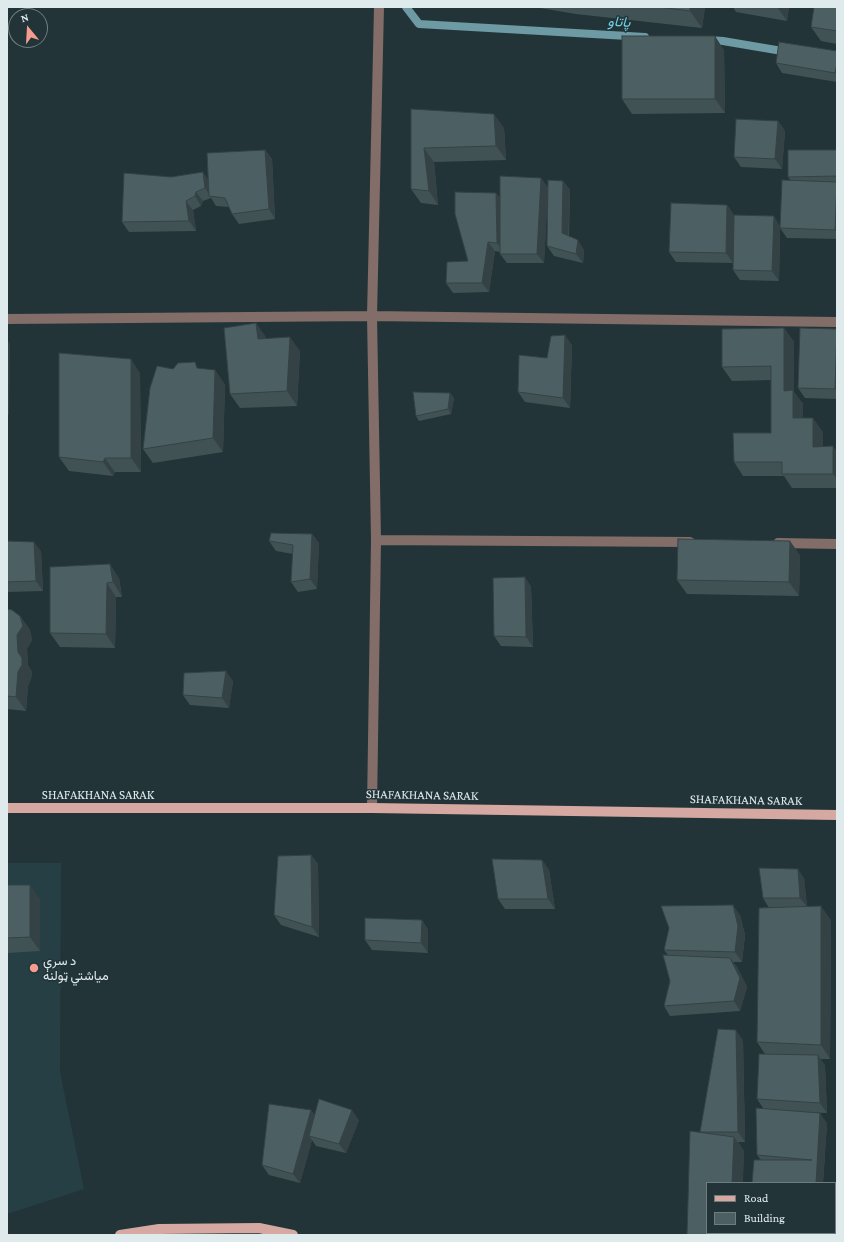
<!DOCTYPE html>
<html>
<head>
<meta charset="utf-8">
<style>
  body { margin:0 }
  #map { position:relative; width:844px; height:1242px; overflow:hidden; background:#223438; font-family:"Crimson Pro",serif }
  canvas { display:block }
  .frame { position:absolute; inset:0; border:8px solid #dfeaed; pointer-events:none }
  .legend { position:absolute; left:706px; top:1182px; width:130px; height:52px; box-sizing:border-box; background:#223438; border:1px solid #6e7d80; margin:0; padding:5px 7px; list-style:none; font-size:12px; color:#dfeaed }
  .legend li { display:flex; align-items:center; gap:8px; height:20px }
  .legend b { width:20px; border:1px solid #6e7d80 }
  .north { position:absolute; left:8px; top:8px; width:40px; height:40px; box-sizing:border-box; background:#223438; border:1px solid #6e7d80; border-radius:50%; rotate:342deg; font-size:11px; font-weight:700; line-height:16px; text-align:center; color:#dfeaed }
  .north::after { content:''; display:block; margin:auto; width:14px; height:18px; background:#f59c90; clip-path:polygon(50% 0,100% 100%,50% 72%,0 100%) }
</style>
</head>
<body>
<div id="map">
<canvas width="844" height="1242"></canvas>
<div class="frame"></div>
<ul class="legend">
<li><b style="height:5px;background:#d5a8a1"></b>Road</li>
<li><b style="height:11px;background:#4c5f63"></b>Building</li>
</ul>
<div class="north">N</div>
</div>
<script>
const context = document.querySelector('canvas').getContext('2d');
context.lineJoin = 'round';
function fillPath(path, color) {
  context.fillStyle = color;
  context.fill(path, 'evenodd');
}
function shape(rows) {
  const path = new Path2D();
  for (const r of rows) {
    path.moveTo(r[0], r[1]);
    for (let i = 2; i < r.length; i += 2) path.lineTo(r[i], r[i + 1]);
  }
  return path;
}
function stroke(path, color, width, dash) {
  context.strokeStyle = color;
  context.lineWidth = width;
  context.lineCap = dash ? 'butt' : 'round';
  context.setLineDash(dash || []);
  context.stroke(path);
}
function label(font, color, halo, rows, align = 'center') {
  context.font = font + ' "Crimson Pro",Vazirmatn,serif';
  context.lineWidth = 3;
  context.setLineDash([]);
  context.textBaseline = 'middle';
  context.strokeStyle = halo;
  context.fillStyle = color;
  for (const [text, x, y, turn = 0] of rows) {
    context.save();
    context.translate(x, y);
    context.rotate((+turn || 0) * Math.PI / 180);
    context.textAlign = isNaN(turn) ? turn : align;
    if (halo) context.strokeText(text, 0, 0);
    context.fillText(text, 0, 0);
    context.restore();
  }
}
fillPath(shape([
  [7,863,61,863,60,1072,84,1189,7,1214]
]), '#253f45');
stroke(shape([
  [406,7,419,24,645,37],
  [708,40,723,41,788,52]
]), '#6d9aa3', 8);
stroke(shape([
  [7,319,372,316,837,322],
  [376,540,690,542],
  [778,543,837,544],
  [372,808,376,540,372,316,379,7]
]), '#836d69', 10);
stroke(shape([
  [7,808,372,808,837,815],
  [120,1235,159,1229,259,1228,293,1235]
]), '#d5a8a1', 10);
fillPath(shape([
  [534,7,705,7,702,28,576,14],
  [733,7,789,7,787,21,736,12],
  [837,7,837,44,821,41,811,27],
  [724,50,725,113,632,114,622,99],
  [837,51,837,82,782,73,776,63],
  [411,109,504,128,506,160,434,162,438,205,421,203,411,189],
  [778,121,785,131,782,169,741,167,734,157],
  [265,150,272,159,275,219,239,224,232,214,229,207,216,206,211,198,203,201,201,206,193,210,196,231,129,232,122,222,209,180],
  [837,150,837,239,787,238,780,228,779,281,740,280,733,270,780,226,791,181,788,177],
  [541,178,548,188,563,181,570,190,569,236,584,250,583,263,554,256,547,246,548,189,544,263,507,263,500,254,500,252,495,251,489,292,453,293,446,283,468,261,496,193,500,198],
  [727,205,734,215,733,263,676,262,669,252],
  [784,328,794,342,794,392,803,404,803,418,823,432,823,447,837,452,837,488,792,488,784,476,743,476,734,462,771,433,771,380,732,381,722,367],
  [837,329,837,399,805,398,798,388],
  [266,337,266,338,300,351,297,406,240,408,230,394],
  [572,345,570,408,525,402,518,392,547,358],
  [173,369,199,369,215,370,225,385,223,452,153,463,143,449],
  [140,373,141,472,115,472,113,476,69,471,59,457],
  [450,393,454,398,451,414,419,421,416,416],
  [312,534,319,543,317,589,298,592,291,582,293,554,276,551,269,541],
  [7,541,41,551,43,591,7,592],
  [800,555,799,596,687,594,677,580],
  [50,567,119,578,122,597,116,597,115,648,60,647,50,633],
  [525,577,531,587,533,647,501,646,494,636],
  [7,609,20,616,30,630,32,640,27,649,28,665,32,672,31,679,28,686,26,711,7,709],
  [233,681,229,708,190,705,183,695],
  [311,855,318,864,319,937,281,925,274,915],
  [542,860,549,870,555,909,505,909,498,899],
  [804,878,807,906,831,920,830,1059,820,1059,825,1065,827,1113,805,1112,827,1123,823,1183,761,1160,757,1155,763,1108,757,1099,765,1054,757,1042,769,908,763,898],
  [7,885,40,899,40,951,7,953],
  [740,915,745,935,742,962,733,962,737,967,747,987,740,1011,670,1016,664,1006,670,981,668,955,664,950],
  [422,920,428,930,428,953,372,950,365,940],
  [743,1040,745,1142,738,1142,744,1151,740,1235,687,1235,700,1132],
  [311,1110,315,1116,359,1120,346,1153,316,1146,312,1140,300,1183,269,1175,262,1165]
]), '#415255');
fillPath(shape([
  [690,7,705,7,702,28,690,11],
  [777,7,789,7,787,21],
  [715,36,724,50,725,113,715,99],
  [837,63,837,75,835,73],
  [494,114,504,128,506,160,496,146],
  [778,121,785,131,782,169,775,159],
  [424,148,434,162,438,205,429,191],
  [265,150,272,159,275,219,269,209],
  [203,172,210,182,210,196,205,188],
  [541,178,548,188,544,263,537,254],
  [563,181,570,190,568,242,562,233],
  [837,182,837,233,835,230],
  [196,192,203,201,201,206,195,196],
  [496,193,503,202,504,253,497,243],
  [186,201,193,210,196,231,189,221],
  [727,205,734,215,733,263,726,253],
  [774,216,780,226,779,281,772,271],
  [578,240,584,250,583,263,576,254],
  [488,242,495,251,489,292,482,283],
  [256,323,266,337,268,353,258,339],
  [784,328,794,342,794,392,803,404,803,432,793,418,784,391],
  [837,329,837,392,835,389],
  [565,335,572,345,570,408,563,398],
  [290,337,300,351,297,406,287,391],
  [7,339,10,344,9,415,7,413],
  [131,359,140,373,141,472,131,458],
  [215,370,225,385,223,452,213,438],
  [450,393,454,398,451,414,448,409],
  [813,418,823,432,823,461,813,447],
  [833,446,837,452,837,479,833,474],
  [105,458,115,472,113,476,103,462],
  [312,534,319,543,317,589,310,579],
  [790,541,800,555,799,596,789,582],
  [34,542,41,551,43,591,36,581],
  [110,564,119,578,122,597,113,582],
  [525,577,531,587,533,647,526,637],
  [107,583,116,597,115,648,106,634],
  [20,616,30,630,32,640,27,649,28,665,32,672,31,679,28,686,26,711,16,697,18,652,17,635],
  [226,671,233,681,229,708,222,698],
  [311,855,318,864,319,937,312,927],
  [542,860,549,870,555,909,548,899],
  [798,869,804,878,807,907,800,898],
  [30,885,40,899,40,951,30,937],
  [733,905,740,915,745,935,742,962,735,952],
  [821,906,831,920,830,1059,821,1045],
  [422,920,428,930,428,953,421,943],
  [730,958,737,967,747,987,740,1011,734,1001],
  [736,1030,743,1040,745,1142,738,1132],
  [818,1055,825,1065,827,1113,820,1103],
  [311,1110,317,1120,309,1136,312,1140,300,1183,293,1174],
  [352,1110,359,1120,346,1153,339,1144],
  [820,1113,827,1123,823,1183,816,1183],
  [734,1137,744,1151,743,1183,732,1183],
  [730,1233,740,1233,740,1235,730,1235],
  [792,1233,799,1233,799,1235,792,1235]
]), '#354245');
const building = shape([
  [659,7,690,7,690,11,659,7],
  [814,7,837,7,837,31,811,27,814,7],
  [622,36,715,36,715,99,622,99,622,36],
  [779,42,837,51,837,63,835,73,776,63,779,42],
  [411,109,494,114,496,146,424,148,429,191,411,189,411,109],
  [736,119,778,121,775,159,734,157,736,119],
  [265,150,269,209,232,214,225,198,209,196,207,153,265,150],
  [788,150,837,150,837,176,788,177,788,150],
  [203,172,205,188,196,192,195,196,186,201,189,221,122,222,124,173,171,177,203,172],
  [500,176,541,178,537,254,500,254,500,176],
  [548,180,563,181,562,233,578,240,576,254,547,246,548,180],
  [782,180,837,182,835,230,780,228,782,180],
  [455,192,496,193,497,243,488,242,482,283,446,283,447,262,468,261,455,214,455,192],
  [671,203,727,205,726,253,669,252,671,203],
  [734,215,774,216,772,271,733,270,734,215],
  [256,323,258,339,290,337,287,391,230,394,224,328,256,323],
  [784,328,784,391,793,390,793,418,813,418,813,447,833,446,833,474,782,474,782,462,734,462,733,433,771,433,771,366,722,367,722,329,784,328],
  [800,328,837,329,835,389,798,388,800,328],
  [565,335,563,398,518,392,519,355,547,358,551,336,565,335],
  [59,353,131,359,131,458,105,458,103,462,59,457,59,353],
  [195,362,197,368,215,370,213,438,143,449,150,388,157,366,173,369,178,363,195,362],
  [413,392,450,393,448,409,416,416,413,392],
  [271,533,312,534,310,579,291,582,293,545,269,541,271,533],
  [678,539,790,541,789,582,677,580,678,539],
  [7,541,34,542,36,581,7,582,7,541],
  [110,564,113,582,107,583,106,634,50,633,50,567,110,564],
  [525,577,526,637,494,636,493,578,525,577],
  [7,609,12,610,20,616,23,626,17,635,18,652,22,658,22,665,18,672,16,697,7,696,7,609],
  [226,671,222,698,183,695,184,673,226,671],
  [311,855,312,927,274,915,278,856,311,855],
  [492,859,542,860,548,899,498,899,492,859],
  [759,868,798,869,800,898,763,898,759,868],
  [7,885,30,885,30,937,7,938,7,885],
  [733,905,738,926,735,952,664,950,669,928,661,906,733,905],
  [821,906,821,1045,757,1042,759,908,821,906],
  [365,918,422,920,421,943,365,940,365,918],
  [663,955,730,958,740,978,734,1001,664,1006,670,981,663,955],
  [718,1029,736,1030,738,1132,700,1132,718,1029],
  [759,1054,818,1055,820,1103,757,1099,759,1054],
  [319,1099,352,1110,339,1144,309,1136,319,1099],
  [269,1104,311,1110,293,1174,262,1165,269,1104],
  [756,1108,820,1113,816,1183,752,1183,754,1160,812,1160,757,1155,756,1108],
  [690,1131,734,1137,732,1183,707,1183,707,1233,730,1233,730,1235,687,1235,690,1131],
  [754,1233,792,1233,792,1235,754,1235,754,1233]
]);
fillPath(building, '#4c5f63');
stroke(building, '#354245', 1);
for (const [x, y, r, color] of [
  [34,968,5,"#f59c90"]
]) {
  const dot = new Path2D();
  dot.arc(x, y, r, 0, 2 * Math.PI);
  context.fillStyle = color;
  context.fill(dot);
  stroke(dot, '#223438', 1.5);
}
label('13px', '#dfeaed', '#223438', [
  ["SHAFAKHANA SARAK",98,795],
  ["SHAFAKHANA SARAK",422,795,1],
  ["SHAFAKHANA SARAK",746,800,1]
]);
label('13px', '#dfeaed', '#223438', [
  ["د سرې",43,961],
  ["مياشتي ټولنه",43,976]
], 'left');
label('italic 14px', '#73d2e6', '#223438', [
  ["پاتاو",619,22,3]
]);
</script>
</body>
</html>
